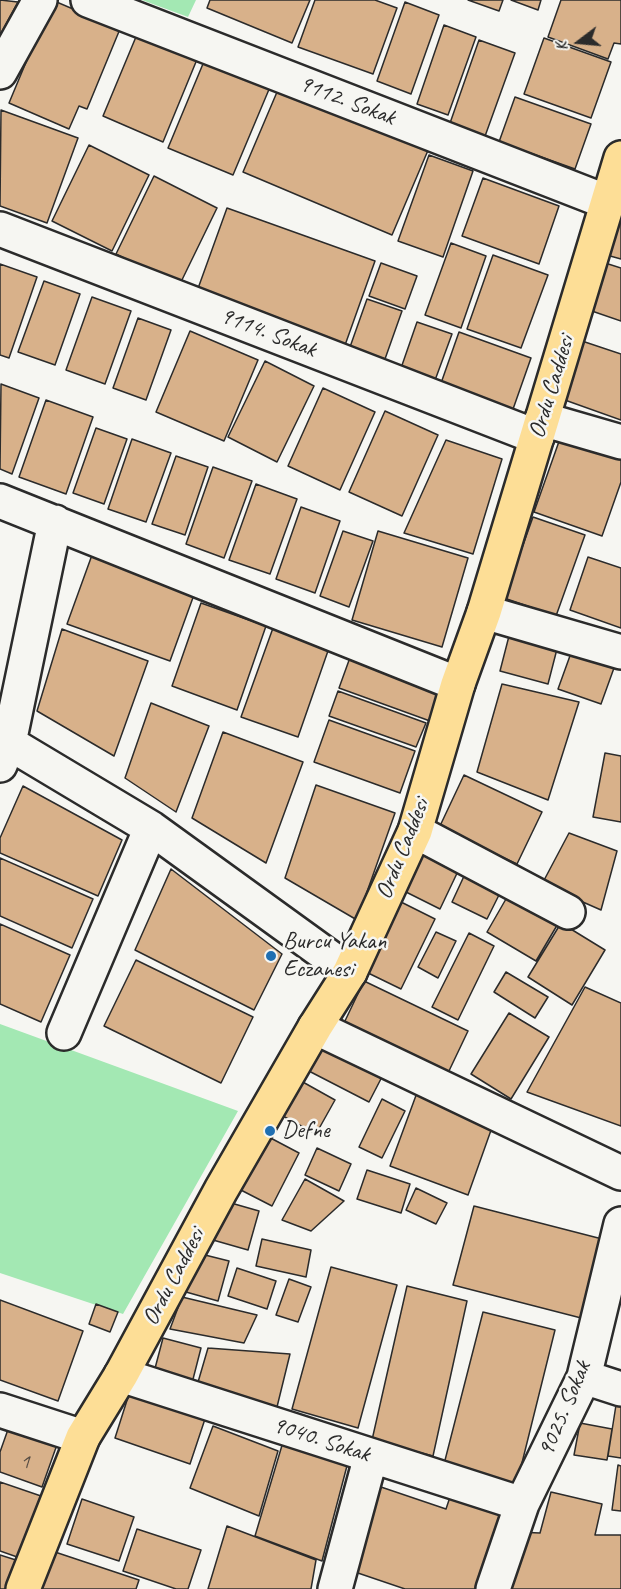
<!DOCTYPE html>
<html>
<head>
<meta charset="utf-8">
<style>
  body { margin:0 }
  #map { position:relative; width:621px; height:1589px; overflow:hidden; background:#f6f6f2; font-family:Caveat,sans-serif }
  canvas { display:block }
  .north { position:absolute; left:549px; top:12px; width:60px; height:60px; -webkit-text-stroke:4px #f6f6f2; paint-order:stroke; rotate:254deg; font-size:16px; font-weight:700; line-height:24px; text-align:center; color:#2b2b2b }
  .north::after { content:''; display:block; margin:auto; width:21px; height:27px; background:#2b2b2b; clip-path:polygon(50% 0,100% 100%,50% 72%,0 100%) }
</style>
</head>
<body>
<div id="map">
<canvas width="621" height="1589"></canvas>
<div class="north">K</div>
</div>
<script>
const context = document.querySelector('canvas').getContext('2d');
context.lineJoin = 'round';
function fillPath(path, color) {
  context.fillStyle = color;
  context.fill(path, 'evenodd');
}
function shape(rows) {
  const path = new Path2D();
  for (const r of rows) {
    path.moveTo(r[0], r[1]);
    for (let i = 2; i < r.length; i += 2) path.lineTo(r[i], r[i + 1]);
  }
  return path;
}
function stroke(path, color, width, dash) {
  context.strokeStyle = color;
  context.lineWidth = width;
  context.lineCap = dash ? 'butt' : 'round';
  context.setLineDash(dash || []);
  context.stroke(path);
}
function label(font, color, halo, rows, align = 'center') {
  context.font = font + ' Caveat,sans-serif';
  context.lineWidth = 5;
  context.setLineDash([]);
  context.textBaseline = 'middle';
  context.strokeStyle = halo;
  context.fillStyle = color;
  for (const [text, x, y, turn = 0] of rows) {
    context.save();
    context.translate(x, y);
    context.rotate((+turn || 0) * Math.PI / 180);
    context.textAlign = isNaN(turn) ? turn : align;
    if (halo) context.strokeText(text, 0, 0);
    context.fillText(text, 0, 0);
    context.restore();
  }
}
fillPath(shape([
  [142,0,196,0,188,17],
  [0,1024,238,1111,123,1314,0,1273]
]), '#a3e8b3');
const building = shape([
  [0,0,18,2,0,35,0,0],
  [52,0,120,29,87,109,79,106,69,129,9,103,52,0],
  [210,0,310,0,292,43,207,8,210,0],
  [315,0,375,0,397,8,373,74,298,47,315,0],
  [468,0,503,0,499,11,468,0],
  [511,0,541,0,538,10,511,0],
  [561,0,621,0,621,44,614,43,608,59,548,37,561,0],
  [405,2,439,15,411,94,377,81,405,2],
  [444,25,476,37,448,115,417,104,444,25],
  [138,32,198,57,163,142,103,116,138,32],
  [544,38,611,62,591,118,524,94,544,38],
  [479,40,515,53,484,139,449,126,479,40],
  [205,59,270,87,233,175,168,148,205,59],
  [280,85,429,148,392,235,243,172,280,85],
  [515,97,591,124,575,169,499,142,515,97],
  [1,110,78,138,47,223,0,206,1,110],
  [89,145,149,175,112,251,52,221,89,145],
  [429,155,473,171,443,257,398,241,429,155],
  [154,176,217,208,179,286,116,254,154,176],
  [483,178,559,206,539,264,462,236,483,178],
  [621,204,621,259,603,254,621,204],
  [227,208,375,261,344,348,196,294,227,208],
  [451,243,486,256,461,328,425,315,451,243],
  [493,255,548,275,521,348,467,329,493,255],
  [602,262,621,268,621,321,586,309,602,262],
  [381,263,417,276,405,309,369,296,381,263],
  [0,264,37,277,9,358,0,355,0,264],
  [44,281,80,294,55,365,18,352,44,281],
  [92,297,131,311,105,384,66,370,92,297],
  [367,299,402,311,385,359,350,347,367,299],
  [138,318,171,330,146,400,113,388,138,318],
  [417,322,452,334,434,383,400,371,417,322],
  [190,331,258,360,224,441,156,412,190,331],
  [459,332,531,358,512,412,440,386,459,332],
  [582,341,621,354,621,420,562,399,582,341],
  [265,361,314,386,277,462,228,437,265,361],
  [1,384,39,398,12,474,0,469,1,384],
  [323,388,375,412,340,490,288,466,323,388],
  [46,400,93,417,66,494,19,477,46,400],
  [385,411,438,435,402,516,349,492,385,411],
  [96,428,127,439,104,504,73,493,96,428],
  [562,433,621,455,621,482,602,536,534,512,562,433],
  [132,439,171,453,146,522,108,509,132,439],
  [446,440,502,459,473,554,404,533,446,440],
  [176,456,208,467,185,535,152,524,176,456],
  [213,467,252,481,224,558,186,544,213,467],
  [256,484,297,499,270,574,229,560,256,484],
  [301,507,340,521,315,593,276,579,301,507],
  [533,517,585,535,556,616,504,598,533,517],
  [343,531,373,541,349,607,320,596,343,531],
  [378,531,468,558,442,647,352,620,378,531],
  [92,555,195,592,170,661,67,624,92,555],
  [588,557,621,568,621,628,570,610,588,557],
  [201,603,266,626,237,710,172,686,201,603],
  [273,628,329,648,298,737,241,717,273,628],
  [62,629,148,661,114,756,37,711,62,629],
  [509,636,557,649,548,684,500,671,509,636],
  [352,652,443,684,430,721,339,688,352,652],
  [571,653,614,668,601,704,558,689,571,653],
  [502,684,579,702,548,800,477,772,502,684],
  [338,691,426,723,416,747,329,716,338,691],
  [151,703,209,726,176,812,125,778,151,703],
  [329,720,415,751,400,793,314,762,329,720],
  [223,732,303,762,266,863,192,818,223,732],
  [605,753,621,756,621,822,593,817,605,753],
  [464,775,542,812,517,864,439,828,464,775],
  [316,785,395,813,357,920,285,878,316,785],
  [23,786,122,840,98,896,0,853,0,838,23,786],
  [569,833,617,851,601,910,542,884,569,833],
  [425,849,460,867,440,909,404,891,425,849],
  [0,858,93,899,72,948,0,916,0,858],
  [171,869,282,954,254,1010,135,950,171,869],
  [465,874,501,891,487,919,452,902,465,874],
  [510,892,559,922,536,961,487,932,510,892],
  [399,901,435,919,401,989,364,971,399,901],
  [561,923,605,950,572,1005,528,977,561,923],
  [0,924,70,955,41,1022,0,1004,0,924],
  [436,932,456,941,438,978,418,967,436,932],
  [469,933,494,946,458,1020,432,1007,469,933],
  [136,960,253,1017,221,1083,104,1026,136,960],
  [506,972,548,997,535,1018,494,992,506,972],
  [364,981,468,1031,448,1073,344,1023,364,981],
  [585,987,621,1003,621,1126,527,1092,585,987],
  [509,1013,549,1037,511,1099,471,1074,509,1013],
  [319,1037,385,1071,369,1102,303,1068,319,1037],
  [301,1081,335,1100,316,1134,281,1115,301,1081],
  [418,1090,495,1119,468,1195,390,1166,418,1090],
  [382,1099,405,1111,382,1158,359,1147,382,1099],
  [263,1134,299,1153,272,1206,235,1187,263,1134],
  [317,1148,351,1164,339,1191,305,1175,317,1148],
  [367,1170,410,1184,401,1213,357,1199,367,1170],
  [305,1179,344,1201,311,1231,282,1220,305,1179],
  [416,1188,447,1203,436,1224,406,1210,416,1188],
  [224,1201,259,1211,248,1250,213,1240,224,1201],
  [474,1206,606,1240,585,1319,453,1285,474,1206],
  [262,1239,311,1250,306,1277,256,1266,262,1239],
  [197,1253,229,1261,218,1301,186,1292,197,1253],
  [331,1267,397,1285,358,1428,292,1409,331,1267],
  [237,1268,276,1281,267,1309,228,1296,237,1268],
  [289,1279,311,1287,298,1322,276,1315,289,1279],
  [407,1286,467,1301,433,1456,372,1440,407,1286],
  [182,1297,257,1315,244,1343,170,1329,182,1297],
  [0,1300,83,1331,58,1401,0,1380,0,1300],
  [96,1304,118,1312,110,1332,89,1324,96,1304],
  [483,1312,555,1330,516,1487,443,1468,483,1312],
  [163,1338,201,1348,191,1387,153,1376,163,1338],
  [208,1348,290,1354,276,1411,196,1389,208,1348],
  [129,1394,205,1419,190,1464,115,1438,129,1394],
  [616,1405,621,1406,621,1458,608,1456,616,1405],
  [11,1421,59,1439,42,1487,0,1472,0,1452,11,1421],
  [580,1423,612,1429,607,1460,574,1455,580,1423],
  [213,1426,278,1451,259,1516,190,1488,213,1426],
  [283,1442,348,1462,322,1561,255,1536,283,1442],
  [618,1465,621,1466,621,1511,612,1510,618,1465],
  [0,1482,41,1496,20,1558,0,1551,0,1482],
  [381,1487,446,1509,452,1491,509,1510,480,1589,405,1589,352,1571,381,1487],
  [551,1492,602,1504,595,1535,621,1535,621,1589,506,1589,517,1532,540,1533,551,1492],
  [82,1499,134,1517,119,1561,67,1544,82,1499],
  [227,1526,316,1560,311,1589,208,1589,227,1526],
  [137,1529,201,1550,188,1589,176,1589,123,1571,137,1529],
  [43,1548,139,1580,136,1589,30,1589,43,1548],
  [0,1555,19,1561,10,1589,0,1589,0,1555]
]);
fillPath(building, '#d8b18a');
stroke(building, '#2b2b2b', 1.5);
const minor = shape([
  [88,0,607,202],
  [0,72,40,0],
  [0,229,537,437],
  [542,419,621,442],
  [0,501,458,684],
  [484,612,621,652],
  [9,743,151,828,350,972],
  [0,765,9,743,55,522],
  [415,831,568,912],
  [315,1027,621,1173],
  [64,1033,151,828],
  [121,1375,522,1504],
  [584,1377,621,1389],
  [0,1410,83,1437],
  [335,1589,371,1456],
  [493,1589,522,1504,584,1377,621,1224]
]);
const major = shape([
  [23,1589,83,1437,121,1375,221,1190,315,1027,350,972,415,831,458,684,484,612,621,158]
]);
stroke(minor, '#2b2b2b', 38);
stroke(major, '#2b2b2b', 38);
stroke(minor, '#f6f6f2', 33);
stroke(major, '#fdde96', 33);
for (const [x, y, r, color] of [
  [271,956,6,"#1f6fb2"],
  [270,1131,6,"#1f6fb2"]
]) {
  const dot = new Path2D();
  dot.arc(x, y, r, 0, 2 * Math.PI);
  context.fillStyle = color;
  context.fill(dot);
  stroke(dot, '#f6f6f2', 2);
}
label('21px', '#564c43', null, [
  ["1",25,1462]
]);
label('24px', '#2b2b2b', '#f6f6f2', [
  ["9112. Sokak",347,101,21],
  ["9114. Sokak",268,333,21],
  ["Ordu Caddesi",552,387,-73],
  ["Ordu Caddesi",403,849,-68],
  ["Ordu Caddesi",174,1277,-62],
  ["9025. Sokak",565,1409,-67],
  ["9040. Sokak",321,1440,18]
]);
label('24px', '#2b2b2b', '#f6f6f2', [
  ["Burcu Yakan",283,942],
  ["Eczanesi",283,970],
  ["Defne",282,1131]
], 'left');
</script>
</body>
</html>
